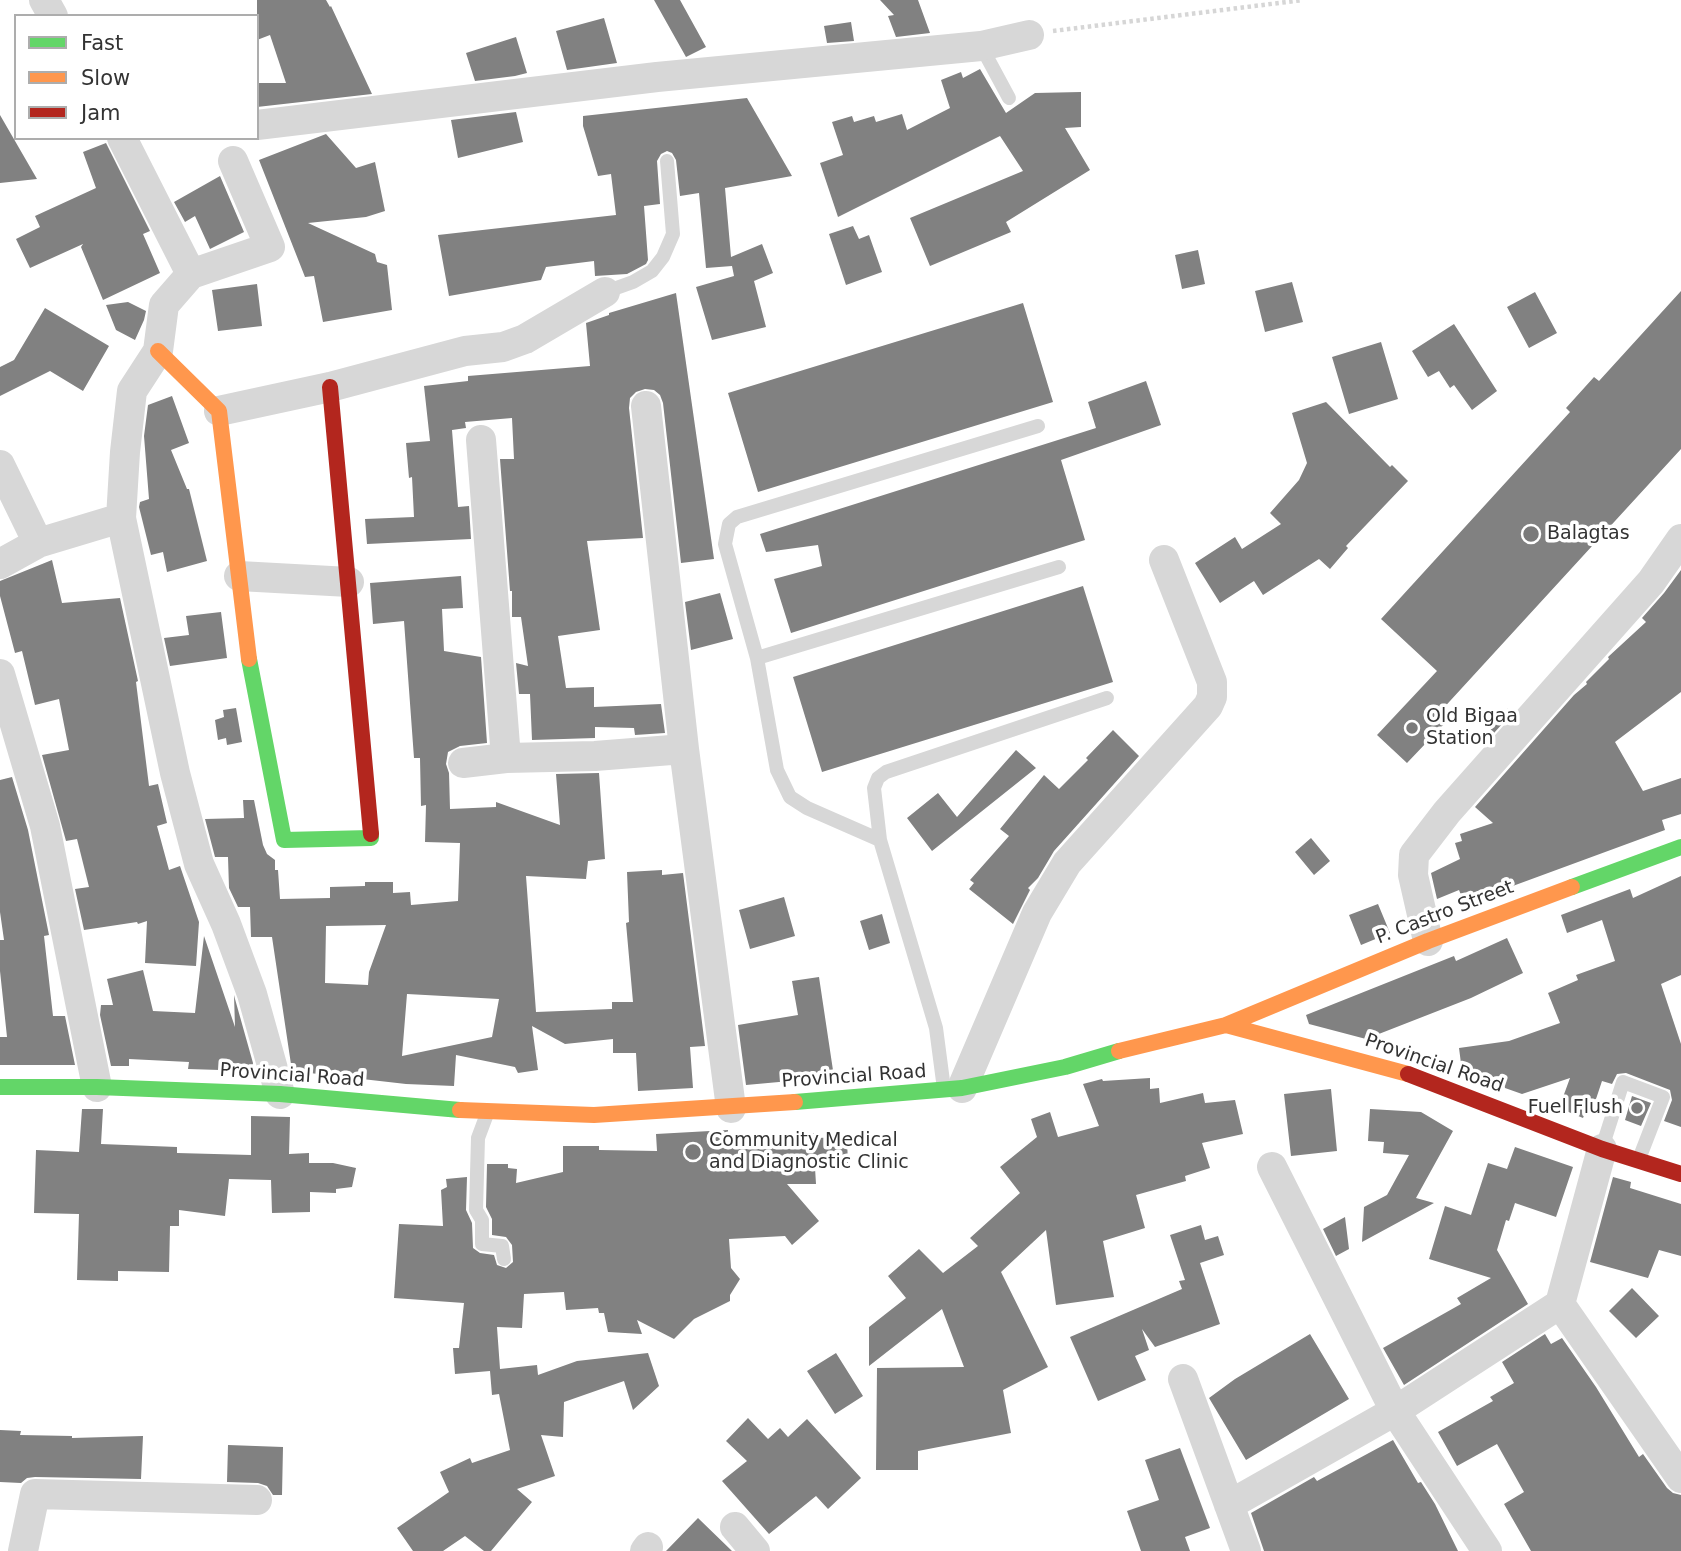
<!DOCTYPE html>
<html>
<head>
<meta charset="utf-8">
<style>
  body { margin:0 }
  #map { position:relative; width:1681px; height:1551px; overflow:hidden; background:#fff; font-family:"DejaVu Sans",sans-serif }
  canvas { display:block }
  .legend { position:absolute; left:14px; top:14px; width:245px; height:126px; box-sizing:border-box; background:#fff; border:2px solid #adadad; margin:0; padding:9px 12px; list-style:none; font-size:21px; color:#333 }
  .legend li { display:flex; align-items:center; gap:14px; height:35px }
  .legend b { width:35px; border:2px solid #adadad }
</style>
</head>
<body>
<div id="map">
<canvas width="1681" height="1551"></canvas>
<ul class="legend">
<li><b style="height:9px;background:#63d668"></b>Fast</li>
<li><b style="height:9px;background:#ff974d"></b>Slow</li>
<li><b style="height:9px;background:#b3261e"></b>Jam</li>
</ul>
</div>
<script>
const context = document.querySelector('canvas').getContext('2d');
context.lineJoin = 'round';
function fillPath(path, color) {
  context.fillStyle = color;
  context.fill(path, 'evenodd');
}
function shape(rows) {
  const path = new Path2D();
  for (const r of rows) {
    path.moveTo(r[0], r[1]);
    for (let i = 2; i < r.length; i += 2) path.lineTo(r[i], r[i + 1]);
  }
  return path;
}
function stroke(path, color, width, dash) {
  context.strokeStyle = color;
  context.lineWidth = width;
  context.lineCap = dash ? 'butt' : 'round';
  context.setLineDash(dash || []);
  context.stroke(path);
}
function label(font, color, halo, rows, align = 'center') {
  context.font = font + ' "DejaVu Sans",sans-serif';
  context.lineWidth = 7;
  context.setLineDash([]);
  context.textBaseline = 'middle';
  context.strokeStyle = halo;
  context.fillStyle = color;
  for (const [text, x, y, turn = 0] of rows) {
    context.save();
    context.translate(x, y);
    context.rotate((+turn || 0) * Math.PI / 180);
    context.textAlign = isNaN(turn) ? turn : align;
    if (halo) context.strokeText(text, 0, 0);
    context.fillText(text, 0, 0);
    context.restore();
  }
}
fillPath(shape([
  [257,0,326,0,330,7,331,6,372,94,257,107,257,83,286,83,270,35,257,40],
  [654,0,680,0,706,47,686,57],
  [880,0,918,0,930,33,896,37,888,16,894,15],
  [604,18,617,63,567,70,556,31],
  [851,22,854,41,827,43,824,26],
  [516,37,527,73,515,76,475,81,466,53],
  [980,69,1006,113,1035,93,1081,92,1081,127,1065,128,1090,170,1006,222,1011,232,930,266,910,218,1023,171,1000,136,838,217,820,163,843,155,832,122,852,116,854,122,874,116,876,122,902,114,907,130,950,108,941,80,961,72,963,78],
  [747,98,792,176,725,188,731,257,762,244,773,273,754,281,766,327,712,340,696,287,734,276,732,266,706,268,699,193,680,196,676,160,672,153,667,151,661,154,657,161,660,204,644,206,648,260,646,264,627,274,595,276,594,261,546,267,541,280,449,296,438,235,616,215,611,174,598,176,583,126,583,116],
  [516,112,523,142,458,158,451,120],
  [0,115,37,179,0,183],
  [326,134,356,168,375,162,385,211,366,217,308,223,375,254,377,262,387,265,392,310,323,322,314,276,305,277,259,160],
  [106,143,150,231,143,234,160,273,103,300,81,247,83,244,30,268,16,239,40,227,35,216,96,188,83,152],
  [220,176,244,232,210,249,195,216,185,222,174,202],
  [853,226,859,239,869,235,882,272,846,285,829,234],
  [1198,250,1205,284,1182,289,1175,255],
  [1292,282,1303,322,1265,332,1255,291],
  [257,284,262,326,218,331,212,290],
  [1681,291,1681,449,1439,713,1447,721,1407,763,1377,735,1437,671,1381,619,1570,412,1566,408,1594,377,1599,381],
  [1535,292,1557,333,1529,348,1507,307],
  [676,293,714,559,681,563,663,403,660,395,654,390,645,389,636,392,630,398,629,408,643,538,587,541,600,630,558,636,566,688,594,687,594,707,661,704,665,733,635,735,634,728,595,727,595,738,532,740,530,694,519,694,516,663,528,666,521,617,512,617,512,591,510,591,500,459,514,459,512,418,465,422,466,428,452,430,458,507,469,506,471,539,367,544,365,519,414,517,412,477,409,478,406,443,430,441,424,386,468,381,468,376,590,366,586,323,609,315,609,313],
  [128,302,146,311,144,320,135,340,116,330,106,305],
  [1023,303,1053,402,758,492,728,393],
  [45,308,109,346,83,391,50,371,0,396,0,367,14,360],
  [1454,324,1497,391,1472,410,1454,385,1450,388,1439,371,1428,377,1412,351],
  [1381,342,1398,399,1349,414,1332,357],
  [1146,381,1161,425,1061,460,1085,540,791,633,774,579,822,566,818,545,766,552,760,534,1096,428,1088,402],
  [172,396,189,443,171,450,187,489,189,489,207,561,167,572,163,552,151,555,139,507,140,502,149,499,144,436,148,405],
  [1326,402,1390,467,1392,465,1408,481,1346,546,1348,548,1330,569,1319,559,1263,595,1254,581,1220,603,1195,563,1235,537,1242,549,1281,524,1270,513,1299,480,1307,463,1292,413],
  [52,560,62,603,120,598,138,681,136,682,149,786,158,784,167,823,157,826,169,870,180,866,199,922,196,966,145,963,147,921,138,924,137,922,84,930,75,889,89,887,77,839,66,841,42,755,69,750,59,699,35,705,22,651,15,653,0,596,0,581],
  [1681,570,1681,692,1615,742,1643,791,1681,778,1681,814,1662,820,1665,830,1491,894,1490,891,1463,900,1459,890,1437,899,1431,873,1460,859,1455,843,1462,841,1460,834,1493,823,1475,807,1574,695,1587,684,1586,682,1609,659,1608,657,1646,622,1642,618,1664,593],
  [461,576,463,608,442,609,444,651,481,657,487,743,460,746,448,752,446,764,449,773,450,809,496,807,496,802,560,825,556,774,599,773,605,859,588,861,586,879,526,876,536,1012,612,1009,612,1002,633,1002,626,923,629,922,627,872,662,870,662,875,683,873,705,1046,690,1047,693,1088,638,1091,636,1053,613,1053,613,1039,565,1044,532,1026,538,1070,518,1073,515,1067,456,1055,454,1086,406,1084,292,1071,272,937,251,937,250,907,238,907,229,888,228,857,215,857,205,819,244,818,243,800,254,800,263,845,267,854,275,860,275,870,278,870,280,899,330,898,330,887,365,886,365,882,393,882,393,893,410,892,411,905,458,901,460,843,425,842,426,805,421,806,420,758,414,758,404,621,373,624,370,583],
  [386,925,369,972,368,985,325,983,326,926],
  [407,994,499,999,492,1037,402,1056],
  [1083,586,1113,682,822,772,793,677],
  [720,593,733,639,691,650,685,602],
  [221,612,227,658,170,666,164,638,189,635,186,616],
  [236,708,242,742,227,745,226,738,218,740,215,720,224,717,223,710],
  [1508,708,1513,712,1484,744,1481,742],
  [1113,730,1139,756,1054,851,1038,878,1028,888,1030,890,1013,924,969,889,974,883,970,880,1009,836,1000,829,1044,775,1059,789,1088,760,1086,758],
  [1016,750,1036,768,932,851,907,818,938,793,957,817],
  [12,777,28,830,49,935,44,936,53,1016,65,1016,75,1065,0,1065,0,1037,7,1037,0,971,0,940,4,940,0,912,0,780],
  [1311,838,1330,861,1314,875,1295,852],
  [1681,876,1681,975,1661,984,1681,1044,1681,1127,1664,1121,1672,1100,1670,1090,1626,1073,1617,1074,1612,1084,1602,1081,1593,1108,1588,1106,1583,1118,1559,1108,1570,1078,1522,1094,1505,1088,1501,1076,1482,1079,1462,1071,1459,1048,1509,1041,1560,1023,1548,993,1578,980,1576,975,1615,961,1602,920,1567,933,1561,915,1630,889,1633,898],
  [784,897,795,936,750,949,739,910],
  [1378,904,1390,933,1361,945,1349,915],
  [882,914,890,943,869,950,860,921],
  [204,936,235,1027,234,995,235,999,253,1063,252,1071,188,1069,189,1062,129,1059,129,1066,111,1066,100,1015,101,1005,113,1005,107,979,143,970,153,1011,195,1013],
  [1507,938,1523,973,1471,998,1366,1039,1309,1024,1306,1015,1454,956,1456,961],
  [819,977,834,1077,746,1085,738,1025,798,1015,792,981],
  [1150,1078,1150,1089,1159,1088,1160,1103,1203,1093,1205,1103,1235,1100,1243,1134,1202,1143,1210,1168,1185,1176,1186,1181,1136,1195,1145,1228,1103,1241,1114,1297,1056,1305,1046,1230,1001,1272,1048,1367,1003,1390,1011,1433,918,1451,918,1470,876,1470,877,1368,964,1367,942,1309,869,1366,869,1327,906,1298,888,1276,919,1249,943,1273,978,1246,970,1238,1020,1193,1000,1167,1037,1137,1031,1119,1050,1112,1058,1137,1099,1126,1083,1084,1102,1079,1103,1081],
  [1331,1089,1337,1151,1291,1156,1284,1094],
  [1632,1096,1651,1103,1641,1126,1625,1120],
  [82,1109,103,1109,101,1144,177,1147,177,1153,251,1155,251,1116,290,1117,289,1154,309,1153,309,1163,333,1163,356,1168,352,1187,336,1189,336,1193,310,1192,310,1212,272,1213,271,1180,229,1179,225,1216,179,1210,179,1226,170,1226,169,1272,118,1271,118,1281,77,1280,79,1214,34,1213,36,1150,79,1152],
  [1370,1109,1421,1112,1453,1131,1416,1198,1434,1203,1362,1242,1364,1207,1387,1195,1409,1155,1383,1153,1384,1142,1368,1141],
  [728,1130,728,1135,814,1133,815,1138,847,1137,848,1166,815,1168,816,1184,787,1184,819,1221,792,1245,785,1236,729,1239,731,1268,740,1279,730,1295,730,1301,694,1319,674,1339,637,1320,642,1334,608,1332,604,1313,599,1313,598,1308,566,1310,564,1292,524,1294,522,1328,497,1327,500,1369,537,1365,538,1375,577,1361,648,1353,659,1386,633,1410,624,1381,564,1402,563,1437,541,1435,555,1476,517,1489,532,1502,491,1551,484,1551,465,1536,443,1551,413,1551,397,1528,449,1492,440,1472,470,1458,472,1463,510,1450,499,1394,492,1395,490,1371,455,1374,453,1348,459,1348,464,1303,394,1298,399,1224,443,1226,441,1190,447,1187,446,1179,467,1177,466,1210,472,1223,473,1248,480,1253,494,1255,497,1265,506,1268,513,1262,512,1245,506,1237,492,1235,492,1219,486,1207,487,1164,508,1164,508,1168,517,1169,516,1183,563,1172,563,1146,599,1146,599,1150,657,1151,656,1134],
  [1515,1147,1573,1167,1556,1217,1515,1203,1509,1221,1506,1220,1497,1250,1528,1304,1404,1385,1383,1348,1461,1304,1457,1298,1491,1278,1429,1259,1445,1206,1471,1215,1488,1163,1507,1169],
  [1613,1177,1631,1182,1630,1188,1681,1204,1681,1256,1659,1250,1648,1278,1590,1262],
  [1345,1217,1349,1249,1336,1256,1323,1229],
  [1201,1225,1205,1240,1218,1236,1224,1255,1200,1263,1220,1324,1155,1347,1142,1329,1149,1350,1135,1356,1146,1380,1098,1401,1070,1337,1182,1289,1179,1281,1185,1280,1170,1235],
  [1632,1288,1659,1316,1636,1338,1609,1311],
  [1310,1334,1349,1399,1246,1460,1209,1398,1235,1379],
  [1545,1334,1551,1344,1562,1338,1596,1387,1639,1457,1643,1454,1667,1488,1673,1493,1681,1495,1681,1551,1531,1551,1504,1504,1524,1492,1497,1444,1457,1466,1438,1432,1493,1401,1490,1397,1514,1383,1502,1362],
  [836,1353,863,1396,835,1414,807,1371],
  [748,1418,768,1439,780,1428,788,1437,807,1419,861,1478,828,1509,816,1496,769,1534,722,1481,747,1461,726,1441],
  [0,1430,21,1431,20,1435,72,1436,72,1438,143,1436,141,1479,35,1477,27,1478,21,1483,0,1482],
  [1393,1440,1418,1483,1421,1482,1435,1504,1458,1551,1264,1551,1251,1513,1314,1477,1317,1481],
  [228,1445,283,1447,282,1495,273,1495,267,1486,258,1483,227,1482],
  [1180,1448,1210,1528,1185,1537,1190,1551,1141,1551,1127,1511,1159,1500,1145,1460],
  [698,1518,732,1551,666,1551]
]), '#818181');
stroke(shape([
  [1053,31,1303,0]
]), '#d6d6d6', 4.5, [3.5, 3.5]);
stroke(shape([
  [981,46,1009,98],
  [605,292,633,282,652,271,663,257,673,234,667,161],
  [757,658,725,544,729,524,737,517,1038,426],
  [880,840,874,788,878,778,886,772,1107,698],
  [944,1089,936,1028,880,840,807,808,790,797,777,770,757,658,1059,567],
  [487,1114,478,1138,476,1210,482,1220,482,1244,502,1246,504,1259],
  [1602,1148,1623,1082,1663,1097,1639,1159]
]), '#d7d7d7', 14);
stroke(shape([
  [44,0,53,16],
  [257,125,657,77,981,46,1029,35],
  [122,138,191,274],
  [233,161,270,247,191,274,164,305,158,351,132,391,125,452,121,518,175,773,199,864,226,924,252,994,280,1094],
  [646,406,684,749,731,1108],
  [219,411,330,387,465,351,503,347,525,339,605,292],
  [481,440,506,758],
  [0,465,38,543],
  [0,564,38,543,121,518],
  [239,576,349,582],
  [0,674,45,826,97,1087],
  [463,763,506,758,595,756,684,749],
  [1428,941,1413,875,1414,855,1447,812,1651,582,1681,539],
  [962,1088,1037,913,1067,863,1208,706,1212,697,1212,682,1164,560],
  [1272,1167,1395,1411,1487,1551],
  [1560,1304,1681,1478],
  [1183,1379,1246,1551],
  [1229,1505,1395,1411,1560,1304,1602,1149],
  [735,1527,755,1551],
  [23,1551,35,1494,257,1500],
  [645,1551,648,1547]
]), '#d7d7d7', 30);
stroke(shape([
  [249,659,284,840,371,838,371,834],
  [1572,887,1681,847],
  [0,1087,97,1087,280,1094,460,1110],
  [795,1102,962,1088,1065,1067,1119,1051]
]), '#63d668', 16);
stroke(shape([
  [158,351,219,411,249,659],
  [1226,1025,1428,941,1572,887],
  [1119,1051,1226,1025,1408,1074],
  [460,1110,594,1115,795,1102]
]), '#ff974d', 16);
stroke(shape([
  [330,387,371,834],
  [1408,1074,1602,1149,1681,1174]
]), '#b3261e', 16);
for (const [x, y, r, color] of [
  [1531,534,9,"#7a7a7a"],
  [1412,728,7,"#7a7a7a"],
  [1637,1108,7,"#7a7a7a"],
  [693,1152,9,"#7a7a7a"]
]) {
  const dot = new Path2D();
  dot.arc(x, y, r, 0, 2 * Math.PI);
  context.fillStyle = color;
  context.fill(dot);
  stroke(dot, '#fff', 2.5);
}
label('19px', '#333', '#fff', [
  ["Balagtas",1547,534],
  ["Old Bigaa",1426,717],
  ["Station",1426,739],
  ["Fuel Flush",1623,1108,"right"],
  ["Community Medical",709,1141],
  ["and Diagnostic Clinic",709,1163]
], 'left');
label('19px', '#333', '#fff', [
  ["P. Castro Street",1445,913,-21],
  ["Provincial Road",1434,1064,19],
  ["Provincial Road",292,1076,4],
  ["Provincial Road",854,1077,-4]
]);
</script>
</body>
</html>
